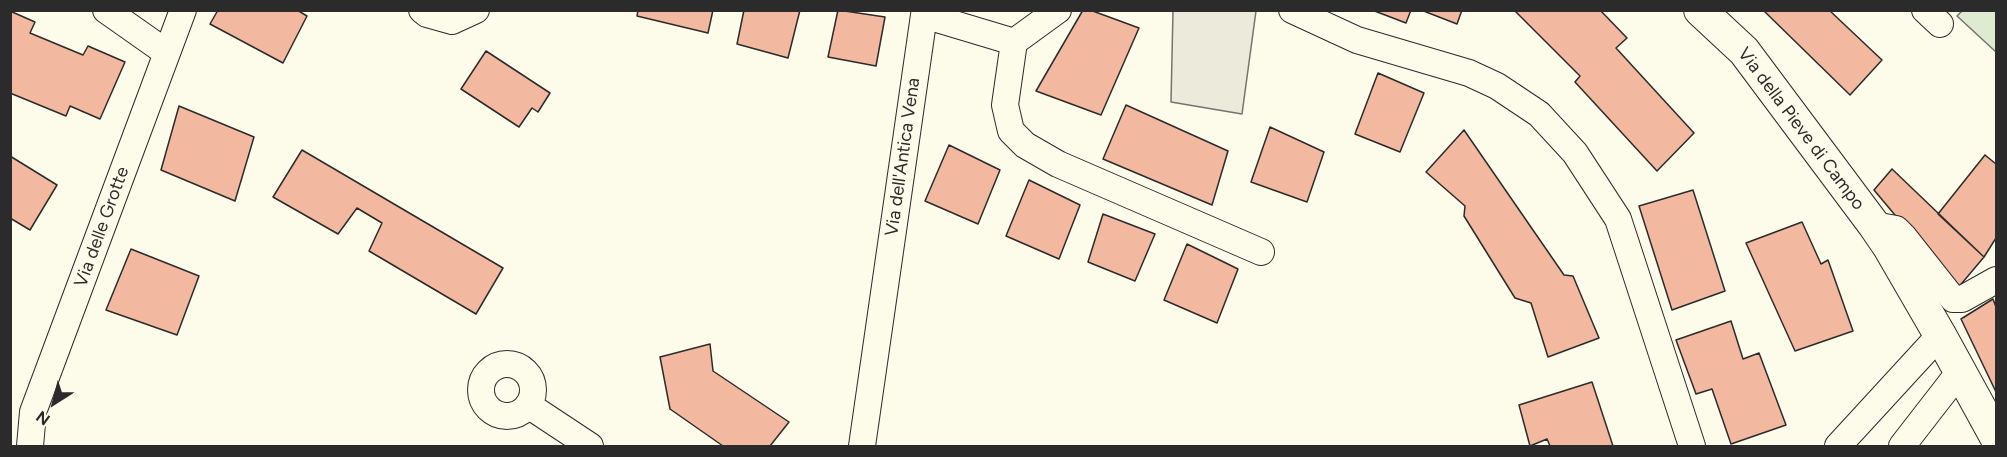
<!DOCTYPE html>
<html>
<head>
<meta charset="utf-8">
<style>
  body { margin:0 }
  #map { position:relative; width:2007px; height:457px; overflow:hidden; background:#fdfbea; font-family:Figtree,sans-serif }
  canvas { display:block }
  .frame { position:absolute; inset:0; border:12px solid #2b2b2b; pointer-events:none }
  .north { position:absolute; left:24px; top:373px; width:60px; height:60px; -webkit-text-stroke:4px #fdfbea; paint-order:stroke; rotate:216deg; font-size:16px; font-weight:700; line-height:24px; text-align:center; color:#2b2b2b }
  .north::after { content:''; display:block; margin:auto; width:21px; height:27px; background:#2b2b2b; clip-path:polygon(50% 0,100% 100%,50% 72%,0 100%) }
</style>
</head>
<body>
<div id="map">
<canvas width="2007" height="457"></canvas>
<div class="frame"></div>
<div class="north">N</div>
</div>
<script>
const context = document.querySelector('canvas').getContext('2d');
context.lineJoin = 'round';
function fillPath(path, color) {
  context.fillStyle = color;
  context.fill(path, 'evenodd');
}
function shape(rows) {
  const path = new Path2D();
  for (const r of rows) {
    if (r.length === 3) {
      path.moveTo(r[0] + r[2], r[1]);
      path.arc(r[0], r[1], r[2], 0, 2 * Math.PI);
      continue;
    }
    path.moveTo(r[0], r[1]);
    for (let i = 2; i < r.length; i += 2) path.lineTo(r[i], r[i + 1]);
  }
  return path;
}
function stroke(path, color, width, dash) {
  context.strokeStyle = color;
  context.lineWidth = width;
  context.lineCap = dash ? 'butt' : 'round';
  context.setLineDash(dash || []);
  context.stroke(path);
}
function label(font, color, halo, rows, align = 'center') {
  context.font = font + ' Figtree,sans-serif';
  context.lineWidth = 4.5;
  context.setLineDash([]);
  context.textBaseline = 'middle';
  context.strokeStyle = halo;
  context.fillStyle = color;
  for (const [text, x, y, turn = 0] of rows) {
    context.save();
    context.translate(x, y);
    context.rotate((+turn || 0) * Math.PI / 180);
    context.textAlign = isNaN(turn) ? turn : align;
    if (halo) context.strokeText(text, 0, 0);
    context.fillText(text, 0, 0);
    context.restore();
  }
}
const green = shape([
  [1962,11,1996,11,1996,52,1957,16,1962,11]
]);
fillPath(green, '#deebd1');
stroke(green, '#74746e', 1.5);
const parking = shape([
  [1173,11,1256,11,1242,114,1171,102,1173,11]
]);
fillPath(parking, '#eceadb');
stroke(parking, '#74746e', 1.5);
const building = shape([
  [218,10,297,10,307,16,283,63,210,24,218,10],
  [638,10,713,10,708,33,637,16,638,10],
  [744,10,800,10,788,58,737,44,744,10],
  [838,10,885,17,876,66,828,57,838,10],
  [1083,10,1090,10,1139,28,1101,115,1036,91,1083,10],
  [1372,10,1411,10,1406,23,1372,10],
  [1421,10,1462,10,1457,24,1421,10],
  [1514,10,1600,10,1627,38,1616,48,1694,133,1657,171,1575,82,1580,76,1514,10],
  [1763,10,1829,10,1882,60,1850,95,1763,10],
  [10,11,35,22,30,33,83,55,88,46,125,62,100,119,70,106,66,116,10,93,10,11],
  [486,51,550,93,538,112,532,108,519,127,461,89,486,51],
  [1378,73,1424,93,1400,152,1355,134,1378,73],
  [1126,105,1228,151,1212,205,1103,159,1126,105],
  [179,106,254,137,235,201,161,170,179,106],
  [1270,127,1324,152,1307,202,1251,182,1270,127],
  [1464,130,1564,275,1573,276,1599,338,1548,357,1531,303,1515,298,1464,216,1465,206,1426,172,1464,130],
  [949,145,1000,170,978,224,925,201,949,145],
  [302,150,503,268,476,314,369,251,382,223,357,208,338,234,273,197,302,150],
  [1985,155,1996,164,1996,238,1984,257,1938,214,1985,155],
  [10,156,57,185,30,230,10,218,10,156],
  [1892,169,1984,257,1957,289,1874,190,1892,169],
  [1029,180,1080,205,1059,259,1006,236,1029,180],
  [1693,190,1725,291,1672,310,1639,206,1693,190],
  [1103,214,1155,234,1135,281,1088,262,1103,214],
  [1802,222,1821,264,1828,260,1853,331,1795,351,1746,243,1802,222],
  [1187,244,1238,269,1217,323,1164,300,1187,244],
  [131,249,199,276,177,335,106,310,131,249],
  [1993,299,1996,307,1996,392,1961,319,1993,299],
  [1731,321,1743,359,1759,353,1786,425,1731,444,1712,389,1696,394,1676,340,1731,321],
  [710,344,713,371,789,422,770,446,723,446,670,409,660,357,710,344],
  [1592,382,1613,446,1550,446,1547,439,1530,446,1519,405,1592,382]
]);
fillPath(building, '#f2b8a0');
stroke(building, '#2b2b2b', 1.5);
const minor = shape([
  [106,10,167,53],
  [422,10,427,14,452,21,476,10],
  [1292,10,1357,40,1469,73,1497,86,1539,114,1575,153,1618,219,1692,446],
  [1925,10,1940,24],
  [1014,42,1005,105,1011,131,1025,145,1058,164,1261,252],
  [1874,225,1896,229,1904,237,1953,299,1962,299,1996,280],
  [507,390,26],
  [528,405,590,446],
  [30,446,33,412,183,10],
  [862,446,924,15,1014,42,1058,10],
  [1838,446,1940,335],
  [1902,446,1961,370]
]);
const tertiary = shape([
  [1700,10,1744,51,1874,225,1889,247,1940,335,1996,437]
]);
stroke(minor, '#2b2b2b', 28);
stroke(tertiary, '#2b2b2b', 34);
stroke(minor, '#fdfbea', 26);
stroke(tertiary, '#fdfbea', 32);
label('18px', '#2b2b2b', '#fdfbea', [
  ["Via della Pieve di Campo",1801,129,53],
  ["Via dell'Antica Vena",903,157,-82],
  ["Via delle Grotte",102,227,-70]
]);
</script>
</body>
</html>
